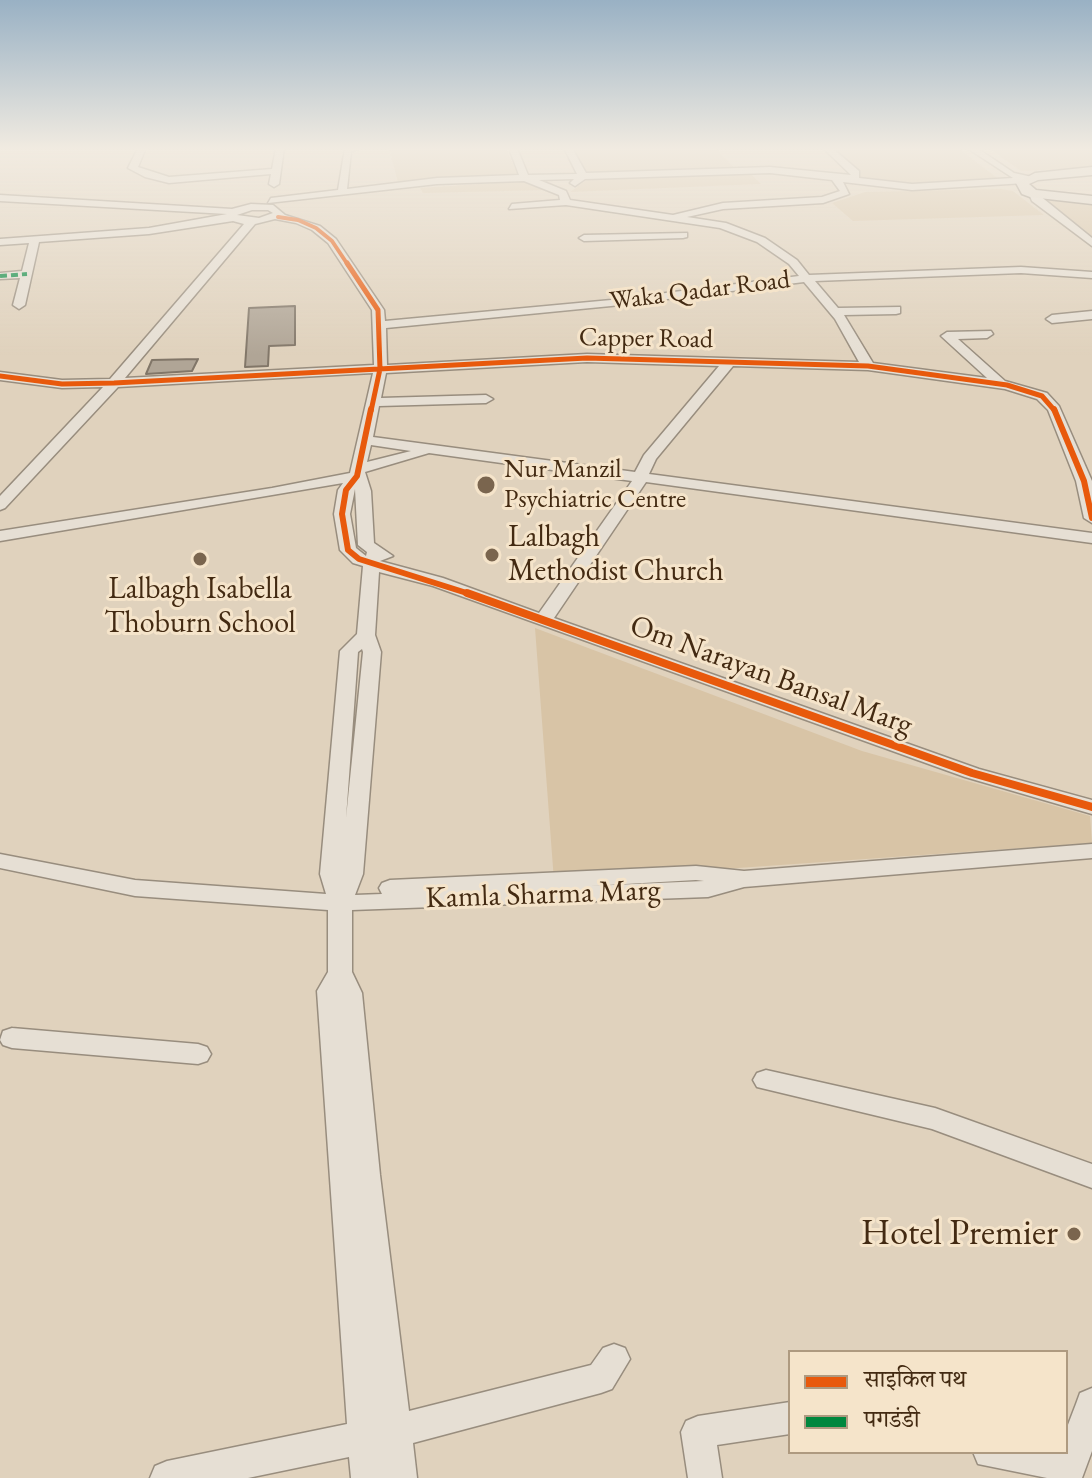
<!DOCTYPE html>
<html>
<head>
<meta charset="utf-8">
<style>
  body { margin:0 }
  #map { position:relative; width:1092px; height:1478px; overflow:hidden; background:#e0d2bd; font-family:"EB Garamond","Noto Serif Devanagari",serif }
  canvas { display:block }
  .legend { position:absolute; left:788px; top:1350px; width:280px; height:104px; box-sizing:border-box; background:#f5e4ca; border:2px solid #ae9a80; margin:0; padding:10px 14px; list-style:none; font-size:24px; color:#432a12 }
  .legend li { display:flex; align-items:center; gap:16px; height:40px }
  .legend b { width:40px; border:2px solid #ae9a80 }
</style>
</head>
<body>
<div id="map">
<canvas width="1092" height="1478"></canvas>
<ul class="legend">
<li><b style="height:10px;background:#e8590c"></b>साइकिल पथ</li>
<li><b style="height:10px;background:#00873e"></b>पगडंडी</li>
</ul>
</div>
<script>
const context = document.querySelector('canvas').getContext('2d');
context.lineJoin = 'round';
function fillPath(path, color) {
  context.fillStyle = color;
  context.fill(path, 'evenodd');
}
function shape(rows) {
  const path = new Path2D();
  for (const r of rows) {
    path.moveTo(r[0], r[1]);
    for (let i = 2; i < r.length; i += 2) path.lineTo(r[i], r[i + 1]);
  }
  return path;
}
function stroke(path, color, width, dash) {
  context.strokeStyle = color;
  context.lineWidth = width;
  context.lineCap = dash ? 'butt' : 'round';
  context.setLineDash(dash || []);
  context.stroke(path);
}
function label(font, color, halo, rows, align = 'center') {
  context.font = font + ' "EB Garamond",serif';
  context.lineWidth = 6;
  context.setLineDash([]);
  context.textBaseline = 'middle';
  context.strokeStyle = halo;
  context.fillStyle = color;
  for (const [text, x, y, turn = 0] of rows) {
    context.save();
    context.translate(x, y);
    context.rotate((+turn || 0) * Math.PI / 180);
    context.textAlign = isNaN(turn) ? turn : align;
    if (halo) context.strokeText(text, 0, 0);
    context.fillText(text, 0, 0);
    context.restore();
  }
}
fillPath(shape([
  [389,148,506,148,519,177,398,183],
  [573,148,716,148,736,170,588,174],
  [826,148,958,148,1000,180,889,184,853,176],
  [988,148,1092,148,1092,168,1021,171],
  [750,173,761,184,570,192,588,179],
  [524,181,546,190,423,193,420,188],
  [1001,189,1013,191,1044,215,853,221,832,203,865,192],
  [1047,200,1092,201,1092,236,1053,205],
  [535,628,862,751,1090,816,1092,843,554,881]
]), '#d8c4a6');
const building = shape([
  [295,306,295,345,269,346,268,366,245,367,249,308,295,306],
  [198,359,192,371,146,374,152,360,198,359]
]);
fillPath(building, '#b0a596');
stroke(building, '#817668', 2);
const minor = shape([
  [138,148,146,148,138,167,169,177,272,169,276,148,284,148,279,184,274,187,269,184,271,174,169,183,145,177,128,168,138,148],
  [345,148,360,148,351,152,347,189,437,178,519,175,509,148,517,148,528,175,577,174,564,148,572,148,586,173,770,167,851,175,823,148,832,148,859,171,859,178,912,184,1013,178,967,148,977,148,1014,173,1032,177,1025,183,912,190,843,182,849,194,823,203,723,209,687,217,726,223,765,238,797,260,809,275,1021,267,1092,272,1092,278,1021,273,815,281,838,308,900,307,900,313,896,314,844,315,873,363,987,378,941,336,947,332,991,331,993,334,987,338,958,339,1005,381,1047,393,1059,406,1092,481,1092,523,1084,518,1076,481,1048,410,1037,399,1005,389,868,370,733,366,656,459,649,474,1092,533,1092,543,646,482,554,618,979,769,1092,800,1092,814,965,777,433,586,379,572,375,635,381,652,363,874,355,895,382,894,379,888,382,883,390,880,696,866,744,871,1092,844,1092,858,744,887,708,897,352,910,352,972,362,993,380,1175,409,1411,591,1365,603,1348,614,1344,625,1348,630,1359,612,1389,601,1393,413,1443,417,1478,351,1478,349,1457,248,1478,150,1478,155,1466,167,1461,347,1424,317,991,328,972,328,910,135,896,0,868,0,854,135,880,326,894,320,874,340,651,357,634,363,566,353,563,340,550,334,514,338,490,343,483,0,541,0,531,272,488,350,473,373,373,118,387,5,508,0,510,0,496,103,387,62,388,0,380,0,372,62,380,110,379,244,224,233,221,149,234,39,242,25,305,19,309,13,305,20,278,0,279,0,273,22,271,29,243,0,245,0,239,149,228,227,214,0,201,0,195,232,209,251,204,273,205,285,215,320,226,336,239,384,310,385,321,611,300,799,276,789,264,757,242,720,228,566,205,509,209,512,204,560,200,559,195,524,181,437,184,268,203,271,198,338,190,345,148],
  [770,173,832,180,840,191,822,197,723,203,673,215,570,200,566,191,539,180,574,179,570,183,575,186,585,179,770,173],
  [252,210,268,210,273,213,259,218,237,215,252,210],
  [275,219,296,223,312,230,328,243,372,310,374,365,125,378,255,224,275,219],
  [804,282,835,319,859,362,587,354,387,365,386,328,611,306,804,282],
  [587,362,719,366,644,455,635,472,373,437,379,406,486,403,493,399,486,395,381,398,386,373,587,362],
  [371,445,411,451,367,462,371,445],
  [429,453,632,481,539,613,443,578,380,561,393,556,374,543,371,491,365,472,429,453],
  [355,489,358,545,367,552,366,556,356,548,350,514,355,489],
  [362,649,363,652,346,818,358,652,362,649],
  [696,880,704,881,590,886,696,880],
  [1034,191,1092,238,1092,246,1032,201,1029,194,1034,191],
  [687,233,687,237,683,238,584,241,579,238,584,235,687,233],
  [1092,311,1092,319,1052,323,1046,319,1052,315,1092,311],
  [12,1028,198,1044,207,1047,211,1054,207,1061,198,1064,12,1048,3,1045,0,1040,3,1031,12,1028],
  [766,1070,935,1108,1092,1164,1092,1188,932,1129,757,1087,753,1080,757,1073,766,1070],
  [1092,1388,1092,1451,1082,1478,1047,1478,978,1464,973,1452,1066,1452,1066,1430,1076,1404,1080,1393,1092,1388],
  [790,1402,790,1434,717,1445,722,1478,688,1478,681,1432,686,1421,698,1416,790,1402]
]);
const major = shape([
  [1092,167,1092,175,1038,180,1029,184,1036,190,1092,196,1092,204,1030,197,1022,194,1016,183,1035,173,1092,167]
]);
stroke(minor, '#988d7e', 3);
stroke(major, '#817668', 3);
fillPath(minor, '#e6dfd4');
fillPath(major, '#e2dacd');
stroke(shape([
  [0,276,27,274]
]), '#00873e', 4, [7, 4]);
stroke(shape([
  [278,217,298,220,316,228,332,241,348,265]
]), '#e8590c', 4);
stroke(shape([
  [347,263,378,310,380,369,371,411],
  [0,376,62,384,114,383,587,358,868,366,1007,385,1042,396,1055,411]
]), '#e8590c', 5);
stroke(shape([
  [371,409,357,476,346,490,342,514,348,550,359,559,473,595],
  [1054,409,1084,481,1092,518]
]), '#e8590c', 6);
stroke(shape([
  [467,593,972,773,1092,807]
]), '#e8590c', 8);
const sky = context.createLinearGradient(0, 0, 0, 355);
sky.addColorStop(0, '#99b1c4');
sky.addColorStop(0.42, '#f1ebe1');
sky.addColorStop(1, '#f1ebe100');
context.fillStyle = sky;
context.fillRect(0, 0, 1092, 355);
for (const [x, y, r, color] of [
  [486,485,10,"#7a654e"],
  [492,555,8,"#7a654e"],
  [200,559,8,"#7a654e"],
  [1074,1234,8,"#7a654e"]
]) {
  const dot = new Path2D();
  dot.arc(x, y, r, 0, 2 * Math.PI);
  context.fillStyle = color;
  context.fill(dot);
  stroke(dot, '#f5e4ca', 3);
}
label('26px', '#432a12', '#f5e4ca', [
  ["Waka Qadar Road",700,291,-7],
  ["Capper Road",646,339,1]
]);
label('26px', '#432a12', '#f5e4ca', [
  ["Nur Manzil",504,470],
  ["Psychiatric Centre",504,500]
], 'left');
label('30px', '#432a12', '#f5e4ca', [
  ["Lalbagh",508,538],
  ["Methodist Church",508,572],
  ["Lalbagh Isabella",200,590,"center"],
  ["Thoburn School",200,624,"center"]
], 'left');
label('30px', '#432a12', '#f5e4ca', [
  ["Om Narayan Bansal Marg",771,676,20],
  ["Kamla Sharma Marg",543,895,-2]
]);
label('36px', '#432a12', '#f5e4ca', [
  ["Hotel Premier",1058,1234]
], 'right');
</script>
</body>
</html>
